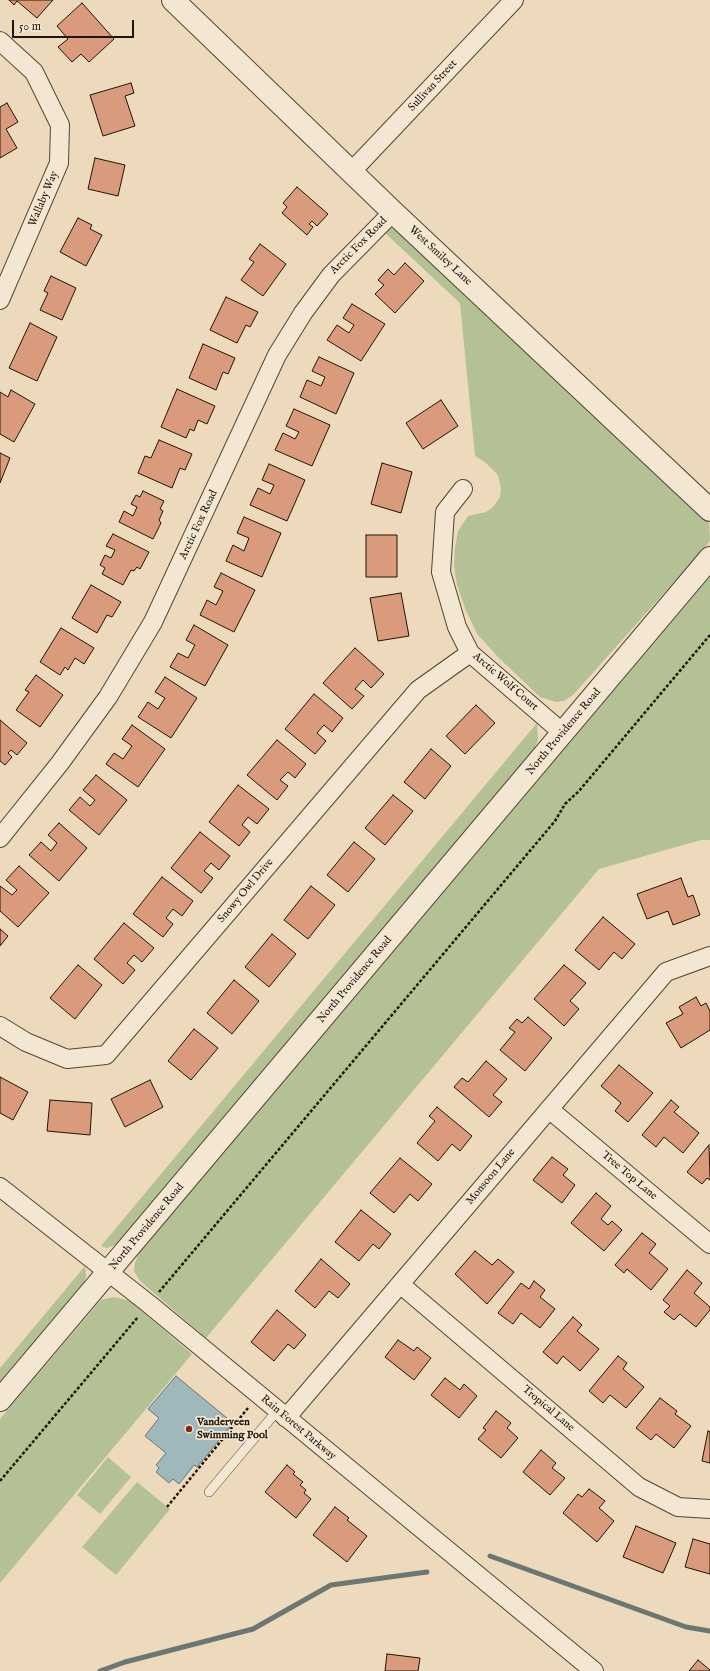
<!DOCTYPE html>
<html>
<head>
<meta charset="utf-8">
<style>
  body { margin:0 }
  #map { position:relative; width:710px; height:1671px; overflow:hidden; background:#eddabd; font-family:"IM FELL English",serif }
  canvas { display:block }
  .scale { position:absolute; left:12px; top:20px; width:122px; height:18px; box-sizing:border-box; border:2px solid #201405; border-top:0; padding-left:5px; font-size:12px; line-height:14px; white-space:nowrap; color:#201405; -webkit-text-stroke:3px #f3e7d4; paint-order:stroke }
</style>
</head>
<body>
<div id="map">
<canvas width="710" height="1671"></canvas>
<div class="scale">50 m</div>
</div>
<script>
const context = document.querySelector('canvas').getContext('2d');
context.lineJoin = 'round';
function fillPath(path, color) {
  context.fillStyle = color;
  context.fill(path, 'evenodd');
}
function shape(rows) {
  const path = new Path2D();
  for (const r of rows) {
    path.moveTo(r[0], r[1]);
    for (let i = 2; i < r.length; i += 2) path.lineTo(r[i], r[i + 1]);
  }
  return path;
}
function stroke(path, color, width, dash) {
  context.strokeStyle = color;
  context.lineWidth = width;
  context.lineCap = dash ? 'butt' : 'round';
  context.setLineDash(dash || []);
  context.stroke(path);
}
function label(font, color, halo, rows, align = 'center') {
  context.font = font + ' "IM FELL English",serif';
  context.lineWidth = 3.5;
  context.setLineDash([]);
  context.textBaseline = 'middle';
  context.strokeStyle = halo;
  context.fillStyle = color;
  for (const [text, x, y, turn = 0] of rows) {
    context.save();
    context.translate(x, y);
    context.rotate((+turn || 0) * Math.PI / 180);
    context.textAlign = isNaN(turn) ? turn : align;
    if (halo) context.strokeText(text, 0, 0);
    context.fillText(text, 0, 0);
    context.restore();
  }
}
fillPath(shape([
  [391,228,396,229,709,520,710,541,707,545,573,695,564,701,556,702,540,697,500,659,477,634,465,608,457,585,454,566,455,548,458,531,468,516,486,512,493,507,500,497,501,489,498,475,485,462,475,456,460,303,384,232],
  [710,574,710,840,701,840,599,869,206,1338,140,1281,134,1271,135,1263,143,1244],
  [537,723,538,740,532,754,117,1244,107,1248,101,1246],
  [85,1266,86,1277,84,1283,0,1385,0,1368],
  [114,1297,130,1301,192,1354,0,1583,0,1419,101,1300],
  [108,1457,131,1477,100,1514,77,1495],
  [137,1482,170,1509,116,1575,82,1547]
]), '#b3c195');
const water = shape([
  [176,1376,233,1423,197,1467,194,1465,179,1484,173,1479,169,1483,156,1472,159,1468,156,1465,166,1453,145,1436,159,1418,148,1409,176,1376]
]);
fillPath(water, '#9eb8bc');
stroke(water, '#6c7673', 1);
stroke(shape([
  [490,1556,686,1627,710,1631],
  [100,1671,125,1662,253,1629,331,1585,427,1572]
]), '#6c7673', 5);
const building = shape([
  [9,0,53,0,37,18,17,1,14,5,9,0],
  [82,3,114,39,89,62,81,54,72,62,58,47,68,39,57,26,82,3],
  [131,83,134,93,125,96,135,126,103,136,90,95,131,83],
  [7,103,18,122,6,129,17,148,0,158,0,107,7,103],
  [95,158,125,165,118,196,88,189,95,158],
  [297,187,328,214,317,226,312,221,309,224,313,227,307,235,282,213,287,207,283,203,297,187],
  [78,218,92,225,90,229,102,235,86,266,60,252,78,218],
  [260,244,286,264,263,296,241,280,254,262,249,259,260,244],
  [405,263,424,281,395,313,375,294,384,285,378,280,388,269,394,275,405,263],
  [51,276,76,288,62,320,40,310,48,293,44,291,51,276],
  [226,297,258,312,250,327,246,325,237,343,210,330,226,297],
  [352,304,385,324,361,361,327,340,337,325,349,333,354,325,343,318,352,304],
  [30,323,57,337,37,381,9,368,30,323],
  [203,344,235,358,228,374,223,372,216,390,189,378,203,344],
  [319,357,354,373,336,414,300,397,307,380,321,386,325,377,312,371,319,357],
  [177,389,215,406,207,424,198,420,194,431,190,429,186,438,161,427,177,389],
  [11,390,35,404,14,442,0,434,0,392,8,397,11,390],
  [441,400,458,426,423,449,406,423,441,400],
  [294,409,330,425,312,466,275,450,283,433,295,439,299,432,286,426,294,409],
  [159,440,192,454,185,470,180,468,172,488,138,473,145,456,151,458,159,440],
  [0,453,10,458,0,483,0,453],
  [382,463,412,472,401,513,371,504,382,463],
  [269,464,305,480,287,521,250,505,258,488,270,494,274,485,262,480,269,464],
  [143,491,164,501,160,509,163,511,159,520,161,523,153,539,119,522,124,511,133,516,137,507,131,504,136,495,140,497,143,491],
  [244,517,281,533,262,577,226,561,233,545,244,551,249,538,237,533,244,517],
  [113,534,149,552,140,569,137,567,134,571,131,570,123,585,102,574,105,568,100,565,105,555,111,558,115,550,106,546,113,534],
  [366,535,397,535,397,577,366,577,366,535],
  [221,573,255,590,234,632,200,615,207,600,216,605,223,591,214,587,221,573],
  [91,585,121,602,112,617,107,615,97,633,72,618,91,585],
  [401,593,409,636,378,641,370,598,401,593],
  [194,625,228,645,205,686,170,667,178,653,188,658,195,645,186,640,194,625],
  [61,628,94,648,84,664,75,658,68,670,65,667,60,675,40,662,61,628],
  [355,648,384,674,371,688,363,680,355,689,364,696,352,709,323,683,355,648],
  [36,675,63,695,40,727,16,710,29,692,25,690,36,675],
  [165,677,197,698,171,738,138,717,148,702,158,709,165,698,155,692,165,677],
  [314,694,343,718,332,732,324,725,317,733,326,741,315,754,285,729,314,694],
  [476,705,495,723,465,754,446,736,476,705],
  [0,720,27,743,17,755,11,750,8,753,12,757,5,765,0,761,0,720],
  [132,725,165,749,138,787,106,764,114,753,123,759,132,746,122,739,132,725],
  [277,740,306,764,295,778,288,772,280,780,288,786,277,800,247,775,277,740],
  [431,749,451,766,425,799,404,782,431,749],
  [96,775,127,800,99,835,69,810,80,797,90,806,95,800,83,790,96,775],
  [238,785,269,809,257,824,248,817,242,825,250,832,239,846,209,822,238,785],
  [393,795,413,811,385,845,365,828,393,795],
  [59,823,87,848,59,881,29,855,41,842,51,851,57,843,48,835,59,823],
  [200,832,230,856,219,870,211,863,204,871,213,878,201,893,171,868,200,832],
  [354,842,375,859,348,892,327,875,354,842],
  [19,866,49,893,18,927,0,911,0,886,12,895,17,890,6,880,19,866],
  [162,877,193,901,182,916,173,909,166,918,173,924,163,937,133,914,162,877],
  [681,878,688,897,693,895,700,915,673,925,668,911,647,919,637,894,681,878],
  [311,886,335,905,308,939,284,920,311,886],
  [603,917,635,944,622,959,614,952,599,970,575,950,603,917],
  [124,923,154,948,142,962,134,955,127,963,135,970,123,984,94,959,124,923],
  [0,929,8,936,0,946,0,929],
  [272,934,296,954,269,987,245,967,272,934],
  [78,965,102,985,75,1019,50,998,78,965],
  [564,965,586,983,570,1001,579,1009,564,1026,534,999,564,965],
  [234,980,259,1001,232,1034,207,1013,234,980],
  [696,997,701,1006,706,1003,710,1011,710,1030,681,1048,666,1023,683,1014,679,1007,696,997],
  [528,1017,552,1038,525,1071,500,1050,515,1032,509,1028,517,1019,522,1023,528,1017],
  [194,1029,218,1048,191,1080,168,1061,194,1029],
  [486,1061,507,1079,493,1095,502,1102,489,1117,454,1087,462,1078,468,1082,486,1061],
  [619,1065,653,1093,628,1122,615,1111,621,1103,601,1086,619,1065],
  [0,1077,28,1092,13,1120,0,1113,0,1077],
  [150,1080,163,1107,125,1127,111,1099,150,1080],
  [50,1100,92,1103,90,1135,47,1131,50,1100],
  [671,1100,679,1107,674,1112,699,1133,683,1153,664,1137,656,1147,642,1135,671,1100],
  [437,1107,472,1136,460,1151,452,1144,438,1161,417,1143,435,1121,429,1116,437,1107],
  [709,1145,710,1180,707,1178,702,1184,687,1172,709,1145],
  [552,1157,568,1169,563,1175,575,1185,562,1203,533,1180,552,1157],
  [400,1158,432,1184,418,1201,410,1194,394,1213,370,1193,400,1158],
  [596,1193,611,1206,601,1219,608,1225,612,1221,622,1230,604,1251,571,1223,596,1193],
  [361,1210,391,1234,379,1249,373,1244,359,1261,335,1242,361,1210],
  [642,1233,656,1244,649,1253,668,1269,651,1290,627,1269,624,1273,615,1265,642,1233],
  [475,1251,492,1265,498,1259,514,1272,487,1304,455,1274,475,1251],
  [321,1259,350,1284,338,1298,329,1291,315,1308,295,1291,321,1259],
  [687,1270,702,1283,694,1293,710,1307,710,1310,696,1327,680,1314,674,1320,664,1312,670,1306,663,1300,687,1270],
  [534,1281,545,1290,540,1297,555,1309,540,1328,521,1313,513,1324,498,1313,521,1283,529,1289,534,1281],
  [277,1310,306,1335,294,1349,288,1344,274,1361,251,1342,277,1310],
  [573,1317,582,1325,577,1331,599,1349,580,1371,563,1356,557,1364,543,1352,573,1317],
  [398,1340,414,1351,417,1347,431,1358,414,1380,385,1357,398,1340],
  [618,1356,627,1363,623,1369,644,1387,626,1408,610,1395,603,1403,589,1391,618,1356],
  [445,1378,460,1390,464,1384,477,1396,459,1418,431,1395,445,1378],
  [660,1398,677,1411,675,1414,691,1426,674,1448,656,1434,651,1440,636,1428,660,1398],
  [496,1411,511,1423,507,1428,518,1438,501,1458,478,1439,486,1430,483,1428,496,1411],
  [708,1431,710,1432,710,1463,702,1461,708,1431],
  [541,1450,556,1463,552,1468,565,1478,550,1495,523,1472,541,1450],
  [287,1465,295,1472,293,1474,303,1482,300,1485,306,1490,304,1493,311,1499,296,1518,265,1492,287,1465],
  [589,1489,605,1501,599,1508,614,1521,597,1542,563,1513,578,1494,582,1497,589,1489],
  [335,1507,349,1518,347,1520,367,1536,347,1562,313,1535,335,1507],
  [636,1526,676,1543,663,1573,623,1557,636,1526],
  [693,1539,710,1544,710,1574,685,1567,693,1539],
  [387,1654,420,1658,418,1671,385,1671,387,1654],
  [698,1660,710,1670,710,1671,689,1671,698,1660]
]);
fillPath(building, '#da9b7d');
stroke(building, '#201405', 1);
const service = shape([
  [209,1492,277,1411]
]);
const minor = shape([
  [0,41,34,72,60,125,59,163,0,300],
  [352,171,514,0],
  [463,489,445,512,441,572,457,627,470,653,563,733],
  [0,838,60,763,108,697,153,622,277,355,303,313,331,275,393,212],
  [0,1026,26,1042,67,1059,106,1055,418,690,470,653],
  [549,1109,710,1244],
  [0,1187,149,1304,594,1671],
  [400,1284,639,1487,678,1507,710,1509],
  [286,1418,666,972,710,956]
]);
const tertiary = shape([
  [173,0,393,212,710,510],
  [0,1400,710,558]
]);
stroke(service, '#534633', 10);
stroke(minor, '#534633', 20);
stroke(tertiary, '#534633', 24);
stroke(shape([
  [159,1292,555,821,565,804,579,791,710,635],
  [0,1481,138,1317],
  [167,1507,248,1408]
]), '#201405', 2.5, [3, 2]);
stroke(service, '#f3e7d4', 9);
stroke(minor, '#f3e7d4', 18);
stroke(tertiary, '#f3e7d4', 22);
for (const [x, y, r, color] of [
  [189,1429,4,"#8f2418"]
]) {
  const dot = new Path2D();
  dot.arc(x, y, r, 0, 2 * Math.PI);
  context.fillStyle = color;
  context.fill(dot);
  stroke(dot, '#f3e7d4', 1.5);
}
label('11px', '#201405', '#f3e7d4', [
  ["Sullivan Street",433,86,-47],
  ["Wallaby Way",44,199,-67],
  ["Arctic Fox Road",359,246,-45],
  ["West Smiley Lane",440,256,43],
  ["Arctic Fox Road",199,525,-65],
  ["Arctic Wolf Court",505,682,41],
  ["North Providence Road",564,732,-50],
  ["Snowy Owl Drive",246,891,-50],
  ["North Providence Road",355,980,-50],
  ["Tree Top Lane",629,1176,40],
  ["Monsoon Lane",491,1177,-50],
  ["North Providence Road",147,1227,-50],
  ["Tropical Lane",548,1409,40],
  ["Rain Forest Parkway",298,1428,40]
]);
label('bold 11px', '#201405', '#f3e7d4', [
  ["Vanderveen",197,1423],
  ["Swimming Pool",197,1436]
], 'left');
</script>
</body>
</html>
